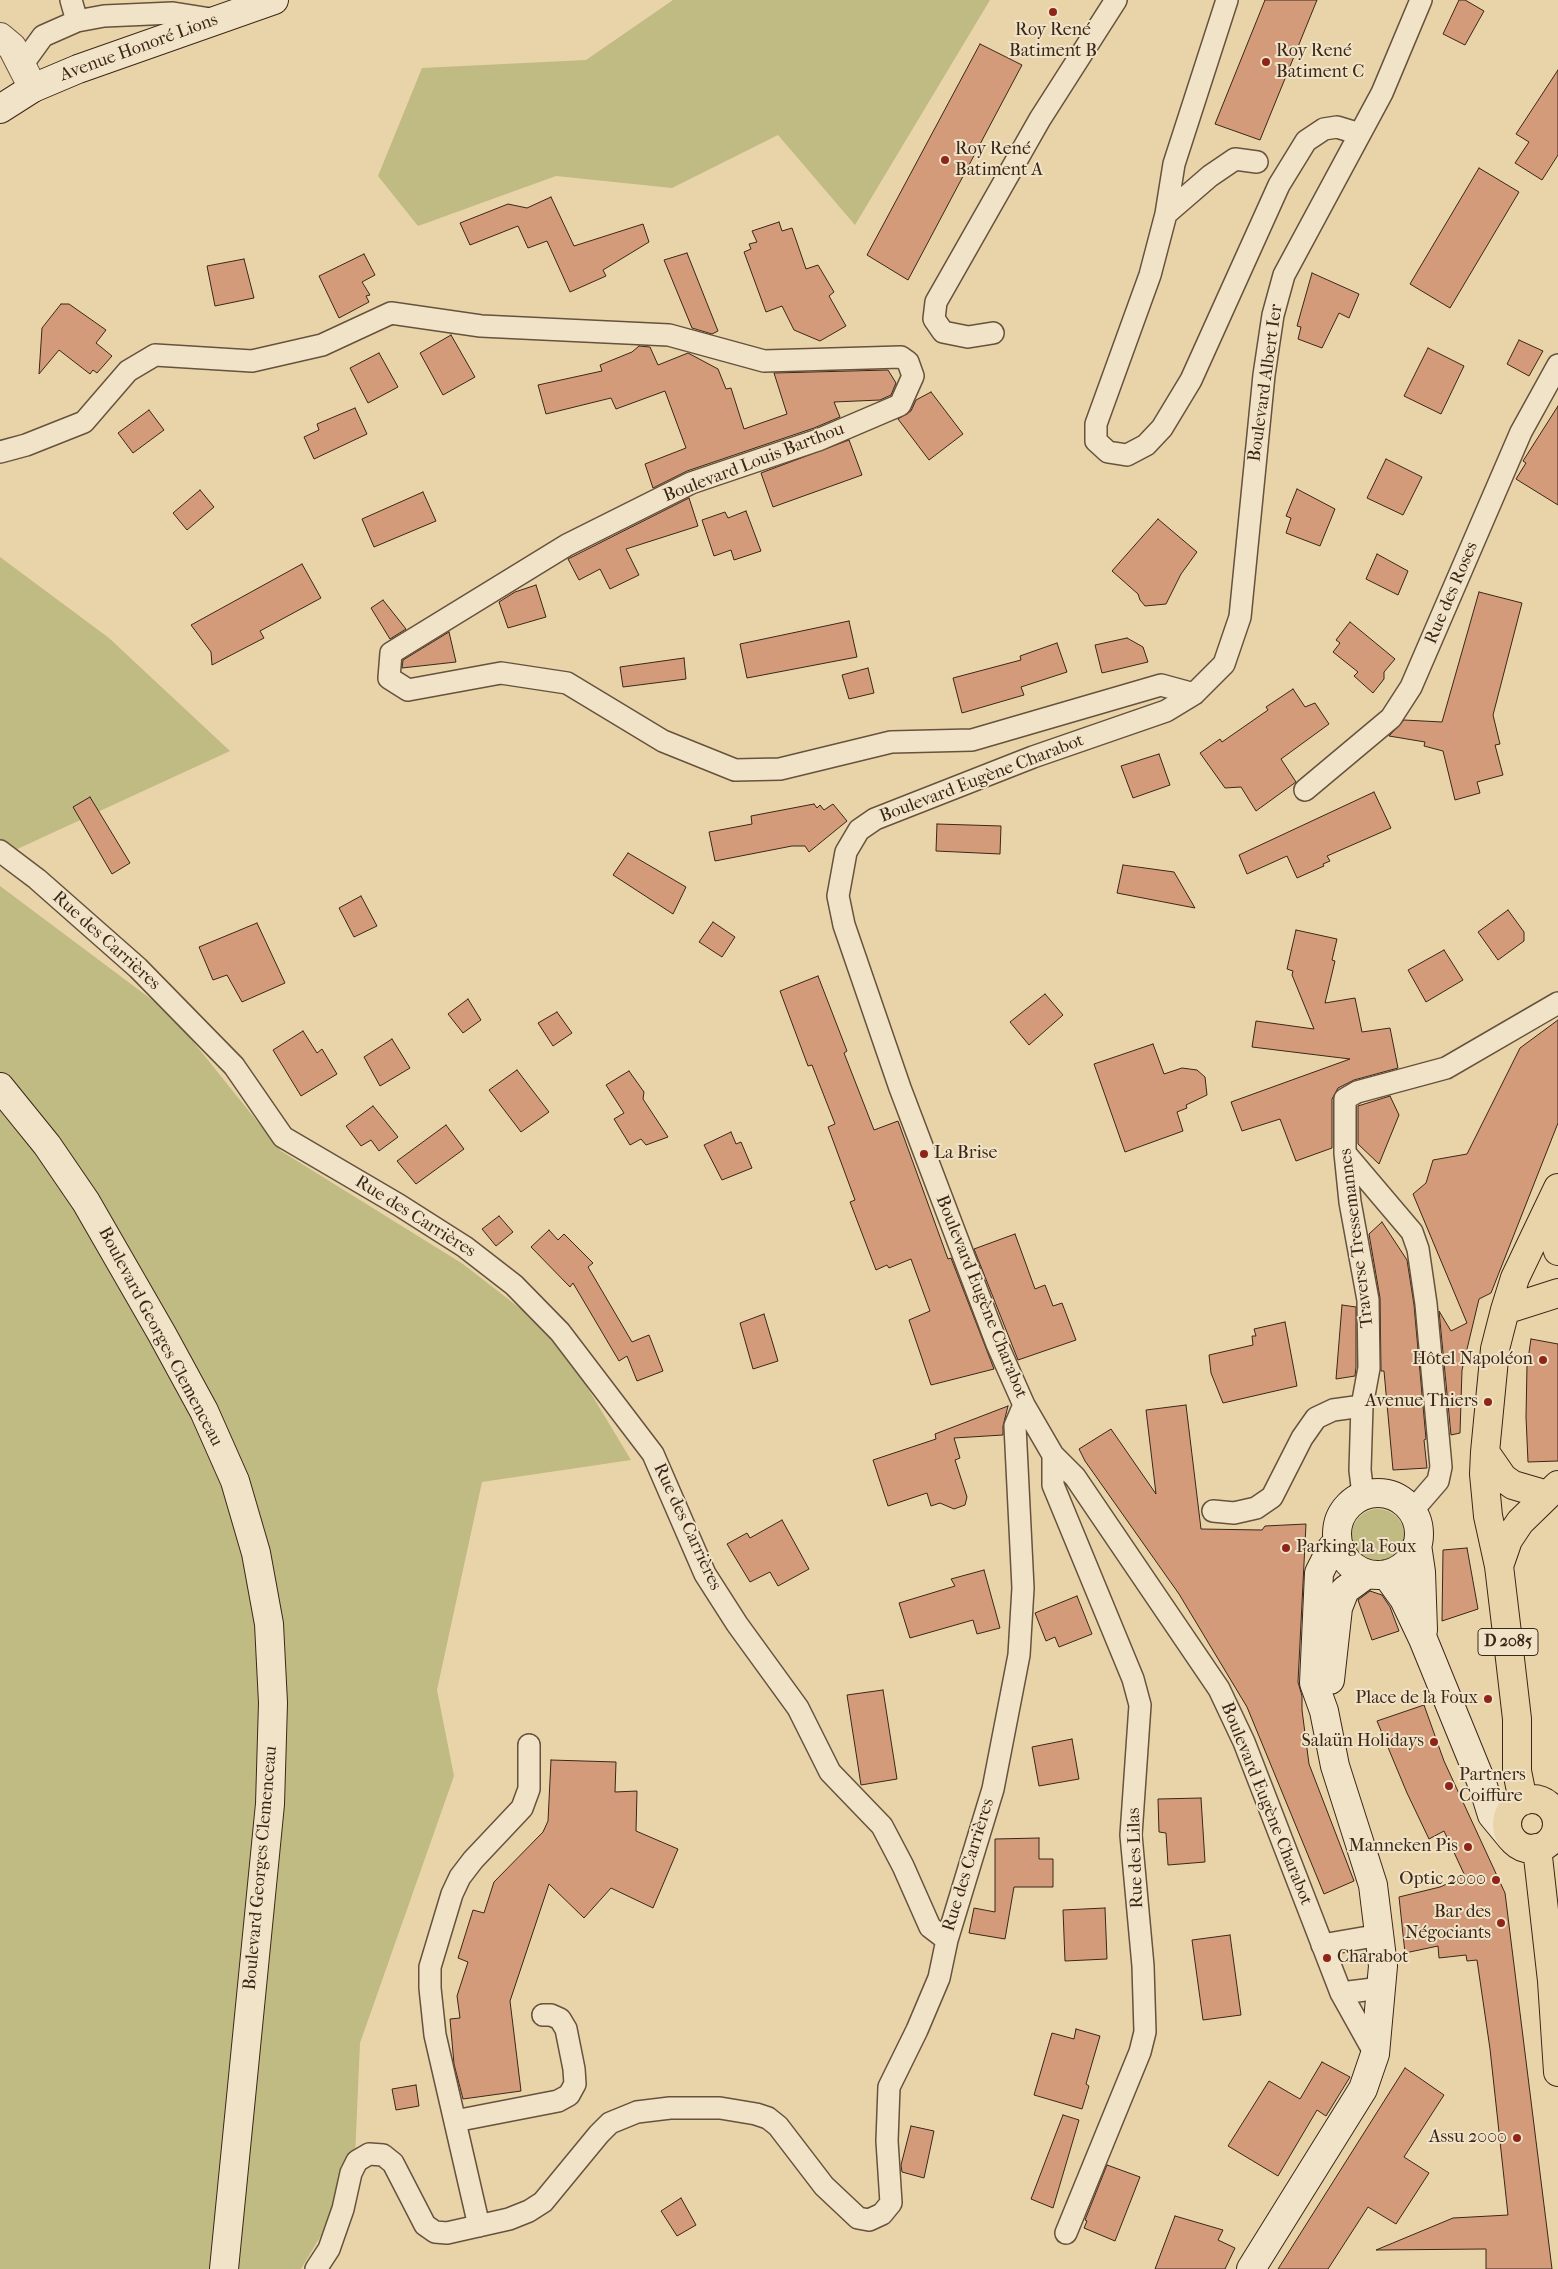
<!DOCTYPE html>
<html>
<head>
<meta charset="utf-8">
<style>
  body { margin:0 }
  canvas { display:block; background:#e9d4a9 }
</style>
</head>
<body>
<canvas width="1558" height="2269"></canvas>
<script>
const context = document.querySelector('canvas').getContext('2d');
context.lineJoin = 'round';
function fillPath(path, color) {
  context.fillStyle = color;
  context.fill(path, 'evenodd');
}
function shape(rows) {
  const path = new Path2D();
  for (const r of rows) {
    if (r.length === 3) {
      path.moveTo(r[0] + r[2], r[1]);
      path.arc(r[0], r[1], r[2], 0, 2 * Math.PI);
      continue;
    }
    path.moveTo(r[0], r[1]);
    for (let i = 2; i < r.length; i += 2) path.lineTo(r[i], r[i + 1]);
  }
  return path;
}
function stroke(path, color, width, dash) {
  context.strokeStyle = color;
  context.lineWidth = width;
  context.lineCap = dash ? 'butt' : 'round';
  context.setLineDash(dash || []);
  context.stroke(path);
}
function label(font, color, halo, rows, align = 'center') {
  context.font = font + ' "IM FELL French Canon",serif';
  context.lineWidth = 4;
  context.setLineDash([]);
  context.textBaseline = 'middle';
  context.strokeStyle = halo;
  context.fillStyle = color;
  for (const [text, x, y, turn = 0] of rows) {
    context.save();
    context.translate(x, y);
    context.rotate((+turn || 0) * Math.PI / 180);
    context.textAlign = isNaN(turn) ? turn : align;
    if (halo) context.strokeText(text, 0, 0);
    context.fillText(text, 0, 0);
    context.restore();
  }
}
fillPath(shape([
  [673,0,990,0,855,225,778,135,672,188,556,176,418,226,378,176,422,68,586,60],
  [0,557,109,638,230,751,0,857],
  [0,886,171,1014,281,1151,463,1264,557,1337,631,1460,482,1482,437,1690,454,1776,360,2043,354,2180,301,2269,0,2269],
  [1378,1535,26]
]), '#bfbb82');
const building = shape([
  [1265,0,1317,0,1260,140,1215,124,1265,0],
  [1459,0,1465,0,1484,11,1465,45,1443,34,1459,0],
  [980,44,1022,65,908,280,867,255,980,44],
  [1558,70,1558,155,1542,180,1515,163,1529,142,1516,134,1558,70],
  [1479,168,1519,192,1450,308,1410,284,1479,168],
  [551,197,574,246,643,224,649,242,603,270,606,276,570,292,547,241,528,248,518,226,470,245,460,223,508,204,527,208,551,197],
  [779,222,782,231,792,228,806,269,818,265,834,292,829,296,846,326,820,341,794,330,782,306,766,312,744,252,751,249,749,244,757,242,752,231,779,222],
  [687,253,718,331,712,334,692,328,664,260,687,253],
  [364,254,375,275,362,282,370,295,366,296,369,302,339,318,319,276,364,254],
  [244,259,254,298,215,306,207,266,244,259],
  [1312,273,1359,294,1349,318,1339,313,1322,348,1298,339,1301,327,1297,326,1312,273],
  [61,304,69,304,106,330,96,343,112,356,97,373,93,370,90,374,59,350,39,374,42,328,61,304],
  [451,335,475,377,443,395,420,353,451,335],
  [1519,340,1543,351,1529,376,1507,364,1519,340],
  [639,346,650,347,658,365,688,353,718,369,726,389,731,388,744,429,787,414,774,373,888,370,896,383,891,395,880,400,834,402,840,417,814,428,687,471,653,488,645,464,686,448,665,391,616,409,611,398,546,414,538,385,602,371,600,365,632,352,639,346],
  [1428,348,1464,366,1441,414,1404,396,1428,348],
  [379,353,398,387,368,403,350,368,379,353],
  [931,392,963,434,929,460,898,419,911,411,916,400,931,392],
  [1558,406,1558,505,1516,479,1526,463,1523,461,1558,406],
  [355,408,367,434,314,459,304,437,319,430,317,424,355,408],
  [149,410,164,430,133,453,118,433,149,410],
  [849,440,862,475,773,507,761,473,849,440],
  [1386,459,1422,477,1403,515,1367,498,1386,459],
  [1297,489,1335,509,1320,546,1286,533,1291,518,1286,516,1297,489],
  [200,490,214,507,187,530,173,513,200,490],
  [423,492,436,521,374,547,362,519,423,492],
  [689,498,698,526,626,549,639,575,610,589,600,569,579,580,568,559,689,498],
  [746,511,761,551,734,560,731,550,714,556,702,520,725,512,728,518,746,511],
  [1158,519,1197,552,1181,574,1166,604,1145,606,1140,600,1138,594,1112,571,1158,519],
  [1377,554,1408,571,1398,595,1366,579,1377,554],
  [302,564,321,598,260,631,264,638,212,665,211,652,191,625,302,564],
  [536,585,546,617,508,628,499,602,515,592,536,585],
  [1479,592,1522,603,1493,715,1500,744,1495,745,1503,775,1477,782,1480,793,1455,800,1443,751,1424,746,1425,742,1389,736,1404,720,1442,722,1479,592],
  [383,600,406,629,390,639,371,608,383,600],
  [849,621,857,657,747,678,740,644,849,621],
  [1350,622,1395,659,1384,672,1384,679,1373,693,1354,676,1358,672,1333,652,1340,643,1336,640,1350,622],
  [449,632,456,662,402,668,403,660,449,632],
  [1127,638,1143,647,1148,662,1102,673,1095,645,1127,638],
  [1057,643,1067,672,1021,687,1024,695,962,713,953,678,1021,660,1020,656,1057,643],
  [684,658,686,679,623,687,620,667,684,658],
  [868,668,874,693,849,699,842,675,868,668],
  [1293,689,1305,707,1315,703,1329,724,1281,759,1296,782,1256,811,1241,787,1225,788,1200,753,1220,739,1222,742,1268,710,1266,707,1293,689],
  [1159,754,1170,785,1133,798,1121,766,1159,754],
  [1374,792,1391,828,1327,856,1330,861,1323,864,1324,866,1297,878,1287,856,1247,874,1239,855,1374,792],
  [90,797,130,863,112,874,73,807,90,797],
  [814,804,817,808,820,805,824,810,833,804,847,821,809,852,805,846,792,846,715,861,709,832,752,824,751,816,814,804],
  [937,824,1001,826,1000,854,936,851,937,824],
  [628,853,686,887,673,914,613,875,628,853],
  [1123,865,1174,872,1195,908,1117,893,1123,865],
  [361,896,377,926,354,937,339,908,361,896],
  [1508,910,1524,932,1524,941,1498,960,1478,932,1508,910],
  [713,922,735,937,722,957,699,942,713,922],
  [257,923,285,983,242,1002,227,975,213,980,199,947,257,923],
  [1296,930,1337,939,1332,960,1335,961,1325,1003,1355,998,1362,1032,1390,1028,1398,1068,1354,1080,1338,1088,1332,1099,1332,1148,1296,1161,1280,1119,1242,1131,1231,1102,1350,1059,1252,1047,1256,1021,1314,1029,1292,975,1293,971,1287,969,1296,930],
  [1444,950,1463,980,1426,1002,1408,970,1444,950],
  [818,976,847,1051,844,1053,874,1130,898,1121,948,1259,951,1258,994,1369,931,1385,909,1320,930,1311,911,1259,889,1268,887,1265,876,1270,850,1202,855,1200,828,1127,835,1124,812,1065,808,1066,780,991,818,976],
  [1045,994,1063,1015,1029,1045,1010,1022,1045,994],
  [468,999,481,1020,463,1033,448,1014,468,999],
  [557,1012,572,1033,553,1046,538,1023,557,1012],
  [1558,1020,1558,1123,1491,1293,1479,1299,1462,1370,1460,1433,1451,1435,1439,1311,1451,1331,1467,1323,1413,1194,1426,1183,1433,1160,1467,1154,1520,1048,1558,1020],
  [303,1031,317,1053,322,1049,337,1074,301,1096,273,1050,303,1031],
  [392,1039,410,1068,380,1086,364,1057,392,1039],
  [1153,1044,1164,1074,1182,1068,1197,1070,1205,1077,1207,1095,1186,1105,1187,1108,1177,1112,1183,1131,1125,1152,1094,1064,1153,1044],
  [517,1070,549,1112,521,1132,489,1090,517,1070],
  [629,1071,644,1092,643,1099,668,1137,646,1145,641,1139,630,1145,614,1119,624,1113,606,1085,629,1071],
  [1390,1096,1399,1115,1379,1164,1358,1144,1358,1106,1390,1096],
  [373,1106,398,1137,379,1151,371,1140,361,1146,346,1126,373,1106],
  [446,1125,464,1149,416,1184,397,1161,446,1125],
  [731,1132,736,1144,741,1142,752,1168,722,1180,704,1145,731,1132],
  [499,1216,513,1232,496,1246,482,1229,499,1216],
  [1382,1222,1407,1260,1414,1305,1426,1439,1424,1440,1427,1468,1393,1470,1384,1371,1381,1371,1380,1298,1369,1234,1382,1222],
  [549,1230,558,1240,564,1234,593,1263,588,1267,632,1342,649,1335,663,1371,637,1381,627,1356,619,1361,573,1283,570,1287,531,1247,549,1230],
  [1015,1234,1035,1289,1045,1285,1053,1306,1062,1303,1076,1340,1018,1360,974,1249,1015,1234],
  [1342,1305,1356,1307,1356,1367,1355,1376,1336,1379,1342,1305],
  [764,1314,778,1361,753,1369,740,1323,764,1314],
  [1285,1322,1297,1386,1223,1403,1211,1373,1209,1355,1253,1345,1252,1336,1256,1336,1254,1329,1285,1322],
  [1531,1339,1558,1344,1558,1461,1528,1462,1526,1417,1527,1366,1531,1339],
  [1186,1405,1201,1529,1262,1530,1265,1526,1306,1524,1298,1682,1302,1696,1302,1710,1309,1764,1354,1881,1324,1894,1247,1707,1179,1594,1085,1461,1079,1449,1111,1429,1156,1494,1146,1410,1186,1405],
  [1008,1406,1003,1426,1003,1435,954,1438,960,1458,955,1460,967,1497,965,1505,954,1509,940,1503,931,1506,927,1493,888,1506,873,1460,936,1439,935,1434,1008,1406],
  [782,1520,809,1569,778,1586,770,1572,750,1582,727,1544,747,1533,750,1538,782,1520],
  [1467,1548,1478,1609,1442,1621,1443,1550,1467,1548],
  [984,1570,1000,1628,977,1634,973,1620,910,1638,899,1603,955,1586,951,1579,984,1570],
  [1370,1591,1382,1595,1390,1607,1399,1631,1372,1640,1358,1600,1370,1591],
  [1077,1596,1092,1634,1059,1647,1055,1637,1046,1641,1035,1613,1077,1596],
  [883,1690,897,1779,861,1785,847,1695,883,1690],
  [1424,1705,1444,1761,1505,1893,1552,2269,1486,2269,1486,2249,1376,2250,1453,2218,1508,2215,1490,2049,1477,1960,1467,1961,1466,1955,1439,1958,1438,1946,1405,1953,1399,1897,1440,1887,1465,1876,1444,1831,1429,1839,1407,1793,1377,1721,1424,1705],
  [1072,1739,1079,1779,1039,1786,1032,1747,1072,1739],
  [551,1760,616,1762,615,1792,637,1791,636,1831,678,1849,653,1908,611,1888,584,1918,549,1884,510,2001,521,2091,463,2099,454,2064,450,2019,460,2018,457,1996,468,1962,458,1958,473,1910,484,1913,494,1882,543,1832,548,1821,551,1760],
  [1201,1798,1205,1862,1168,1865,1166,1833,1159,1832,1158,1799,1201,1798],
  [1039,1838,1039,1859,1053,1859,1053,1887,1014,1887,1005,1939,969,1933,974,1908,995,1912,995,1839,1039,1838],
  [1105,1908,1107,1959,1065,1961,1063,1910,1105,1908],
  [1230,1935,1241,2015,1203,2020,1192,1940,1230,1935],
  [1076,2029,1100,2036,1086,2084,1089,2086,1082,2109,1034,2095,1052,2033,1074,2039,1076,2029],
  [1322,2062,1350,2077,1326,2116,1317,2110,1278,2176,1228,2146,1269,2081,1300,2099,1322,2062],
  [1405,2068,1444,2095,1404,2157,1429,2173,1396,2224,1368,2207,1328,2269,1278,2269,1405,2068],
  [416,2085,419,2106,396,2110,392,2089,416,2085],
  [1063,2115,1079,2120,1053,2208,1031,2199,1063,2115],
  [911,2126,934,2131,924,2178,902,2172,901,2165,911,2126],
  [1107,2165,1140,2177,1115,2241,1084,2228,1087,2221,1085,2220,1107,2165],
  [681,2198,696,2225,677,2236,661,2211,681,2198],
  [1175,2216,1223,2230,1218,2240,1235,2248,1225,2269,1155,2269,1175,2216]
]);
fillPath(building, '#d39b7a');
stroke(building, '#3b2719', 1);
const minor = shape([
  [71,0,77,21],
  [1227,0,1174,164,1166,214,1150,275,1096,424,1096,441,1108,452,1127,455,1146,445,1162,428,1191,380,1279,185,1306,141,1324,129,1337,127,1360,134],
  [22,65,43,36,77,21,104,16,173,13,217,20],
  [1166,214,1210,176,1235,159,1257,162],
  [993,333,968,337,943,332,934,319,936,302,1040,119,1116,0],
  [0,452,26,445,84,422,128,371,155,355,252,361,322,345,391,313,481,326,669,335,764,361,901,357,908,362,913,376,900,405,818,440,691,483,567,545,391,653,389,678,408,690,501,673,567,683,663,741,735,770,780,769,891,742,972,740,1161,685,1194,694],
  [1305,790,1391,718,1411,687,1521,432,1558,365],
  [0,851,37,879,138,968,234,1066,283,1137,399,1205,465,1247,514,1285,560,1332,653,1454,705,1574,737,1624,798,1708,830,1772,882,1826,903,1866,930,1927,947,1940],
  [1345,1153,1412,1232,1418,1249,1426,1304,1441,1467,1438,1481,1412,1511],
  [1053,1455,1053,1485,1133,1679,1140,1705,1131,1835,1143,1966,1145,2032,1140,2052,1066,2233],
  [1363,1495,1360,1470,1362,1406,1369,1368,1368,1300,1350,1202,1345,1153,1345,1099,1357,1092,1446,1068,1558,1003],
  [1213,1511,1234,1513,1256,1508,1272,1497,1302,1438,1316,1418,1333,1410,1362,1406],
  [1557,1825,1558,1825],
  [1322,1945,1380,1935],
  [1341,1993,1381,1988],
  [1375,2054,1341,1993,1244,1742,1219,1689,1075,1477,1053,1455,1024,1405,997,1344,900,1088,844,925,838,896,846,852,859,830,875,819,1033,757,1166,711,1194,694,1224,664,1240,617,1264,375,1273,315,1284,275,1382,93,1421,0],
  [455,2121,558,2101,569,2095,575,2084,574,2069,566,2029,560,2019,551,2015,543,2015],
  [479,2226,435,2035,430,1988,430,1967,452,1894,460,1877,473,1860,522,1808,529,1789,529,1745],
  [316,2269,329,2249,343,2209,351,2173,357,2161,369,2154,383,2155,393,2163,425,2225,435,2232,447,2233,509,2219,529,2211,543,2202,599,2134,610,2123,637,2112,670,2108,720,2108,756,2114,768,2118,778,2126,824,2186,858,2218,869,2220,882,2214,891,2203,887,2141,889,2087,917,2030,939,1978,947,1940,993,1789,1019,1655,1023,1588,1015,1426,1024,1405]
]);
const tertiary = shape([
  [0,37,12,47,33,88]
]);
const secondary = shape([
  [0,109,33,88,78,69,274,0],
  [0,1087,47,1145,86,1202,162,1334,204,1411,235,1481,256,1553,269,1624,273,1703,270,1804,224,2269],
  [1378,1534,41],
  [1417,1545,1421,1572,1423,1630],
  [1386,1574,1404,1599,1423,1639,1483,1786,1492,1815,1511,1838],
  [1330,1680,1338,1608,1345,1590,1367,1574],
  [1251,2269,1363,2089,1375,2054,1383,1966,1373,1885,1335,1766,1324,1711,1314,1683,1319,1573,1331,1549,1337,1542]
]);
const primary = shape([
  [1550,1206,1551,1229,1558,1251],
  [1505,1310,1558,1293],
  [1485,1452,1503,1478,1513,1485,1547,1495],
  [1499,1566,1508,1540,1520,1522,1558,1485],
  [1532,1824,25],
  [1523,1801,1517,1771,1517,1719,1507,1633,1499,1566,1488,1516,1484,1474,1485,1452,1495,1349,1505,1310,1515,1278,1558,1188],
  [1537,1848,1552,1981,1558,2072]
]);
stroke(minor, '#66523d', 24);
stroke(tertiary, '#66523d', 30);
stroke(secondary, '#3b2719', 30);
stroke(primary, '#3b2719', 30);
stroke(minor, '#f1e3c7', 21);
stroke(tertiary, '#f1e3c7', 28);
stroke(secondary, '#f1e3c7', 28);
stroke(primary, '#e9d4a9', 28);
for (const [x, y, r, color] of [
  [1053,12,5,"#8f2418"],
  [1266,62,5,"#8f2418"],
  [945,160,5,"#8f2418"],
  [924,1154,5,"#8f2418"],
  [1543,1360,5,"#8f2418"],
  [1488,1402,5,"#8f2418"],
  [1286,1548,5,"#8f2418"],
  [1488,1699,5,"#8f2418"],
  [1434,1742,5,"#8f2418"],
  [1449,1786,5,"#8f2418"],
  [1468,1847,5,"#8f2418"],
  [1496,1880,5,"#8f2418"],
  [1501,1923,5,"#8f2418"],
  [1327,1958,5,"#8f2418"],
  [1517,2138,5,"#8f2418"]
]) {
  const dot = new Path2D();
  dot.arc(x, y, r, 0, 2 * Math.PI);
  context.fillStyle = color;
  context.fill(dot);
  stroke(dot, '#f1e3c7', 2);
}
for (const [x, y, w] of [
  [1508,1642,60]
]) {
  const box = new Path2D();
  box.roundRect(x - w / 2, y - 13.5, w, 27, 4);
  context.fillStyle = '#f1e3c7';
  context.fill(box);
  stroke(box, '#3b2719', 1);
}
label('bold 16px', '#3b2719', null, [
  ["D 2085",1508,1642]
]);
label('18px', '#3b2719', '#f1e3c7', [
  ["Roy René",1053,31,"center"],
  ["Batiment B",1053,52,"center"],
  ["Roy René",1276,52,"left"],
  ["Batiment C",1276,73,"left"],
  ["Roy René",955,150,"left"],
  ["Batiment A",955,171,"left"],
  ["La Brise",934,1154,"left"],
  ["Hôtel Napoléon",1533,1360],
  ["Avenue Thiers",1478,1402],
  ["Parking la Foux",1296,1548,"left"],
  ["Place de la Foux",1478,1699],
  ["Salaün Holidays",1424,1742],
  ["Partners",1459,1776,"left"],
  ["Coiffure",1459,1797,"left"],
  ["Manneken Pis",1458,1847],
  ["Optic 2000",1486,1880],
  ["Bar des",1491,1913],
  ["Négociants",1491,1934],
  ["Charabot",1337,1958,"left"],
  ["Assu 2000",1507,2138]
], 'right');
label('18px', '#3b2719', '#f1e3c7', [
  ["Avenue Honoré Lions",139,48,-20],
  ["Boulevard Albert Ier",1266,383,-82],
  ["Boulevard Louis Barthou",754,463,-21],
  ["Rue des Roses",1452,593,-67],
  ["Boulevard Eugène Charabot",982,779,-21],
  ["Rue des Carrières",106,941,42],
  ["Rue des Carrières",415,1217,32],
  ["Traverse Tressemannes",1357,1238,-97],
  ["Boulevard Eugène Charabot",981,1297,68],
  ["Boulevard Georges Clemenceau",160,1337,62],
  ["Rue des Carrières",687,1527,65],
  ["Boulevard Eugène Charabot",1266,1804,68],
  ["Rue des Lilas",1136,1858,-92],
  ["Rue des Carrières",969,1865,-73],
  ["Boulevard Georges Clemenceau",261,1868,-85]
]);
</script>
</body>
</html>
